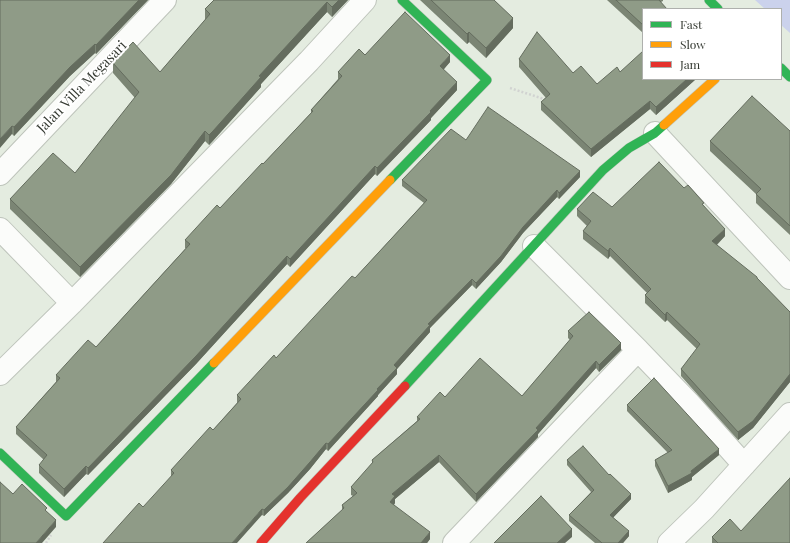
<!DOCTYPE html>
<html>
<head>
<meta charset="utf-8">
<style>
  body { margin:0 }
  #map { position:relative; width:790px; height:543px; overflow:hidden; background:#e4ece0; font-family:"Playfair Display",serif }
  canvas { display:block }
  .legend { position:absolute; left:642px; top:8px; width:140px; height:72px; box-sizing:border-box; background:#fff; border:1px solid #aeb0ad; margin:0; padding:5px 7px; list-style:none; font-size:12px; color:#343931 }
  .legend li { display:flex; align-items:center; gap:8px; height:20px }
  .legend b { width:20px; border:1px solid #aeb0ad }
</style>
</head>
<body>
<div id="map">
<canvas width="790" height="543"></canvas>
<ul class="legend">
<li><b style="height:5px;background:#30b455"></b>Fast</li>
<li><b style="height:5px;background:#ff9f0a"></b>Slow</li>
<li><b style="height:5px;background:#e5322d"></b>Jam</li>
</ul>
</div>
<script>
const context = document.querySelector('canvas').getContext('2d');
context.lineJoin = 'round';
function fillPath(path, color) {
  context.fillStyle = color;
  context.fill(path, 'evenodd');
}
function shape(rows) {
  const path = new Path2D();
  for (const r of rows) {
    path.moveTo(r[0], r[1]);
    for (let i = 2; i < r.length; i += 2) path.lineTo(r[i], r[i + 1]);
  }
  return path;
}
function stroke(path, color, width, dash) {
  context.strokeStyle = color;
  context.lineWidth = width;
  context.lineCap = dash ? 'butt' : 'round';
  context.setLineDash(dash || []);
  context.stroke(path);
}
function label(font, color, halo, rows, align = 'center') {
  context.font = font + ' "Playfair Display",serif';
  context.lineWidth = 4;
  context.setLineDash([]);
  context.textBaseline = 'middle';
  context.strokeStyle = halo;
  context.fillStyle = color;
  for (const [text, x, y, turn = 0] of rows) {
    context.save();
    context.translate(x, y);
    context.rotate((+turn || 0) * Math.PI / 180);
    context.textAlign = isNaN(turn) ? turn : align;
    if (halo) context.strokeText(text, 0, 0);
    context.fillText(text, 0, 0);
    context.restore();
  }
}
fillPath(shape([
  [755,0,790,0,790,33,781,25,781,9,765,9]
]), '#cbd2ec');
const street = shape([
  [655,133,790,278],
  [0,174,165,0],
  [0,229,72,303],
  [638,350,688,402,744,465],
  [0,374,72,303,309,61,365,0],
  [454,543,638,350,534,246],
  [669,543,704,509,790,414]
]);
const fast = shape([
  [709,0,718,9],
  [781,68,790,77],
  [390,180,487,80,402,0],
  [405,386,603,170,629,148,655,133,664,125],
  [0,453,66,516,214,363]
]);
const slow = shape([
  [664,125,715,79],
  [214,363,390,180]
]);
const jam = shape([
  [261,543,300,498,405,386]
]);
stroke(street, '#bec4bb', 24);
stroke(fast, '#bec4bb', 10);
stroke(slow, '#bec4bb', 10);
stroke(jam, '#bec4bb', 10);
stroke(shape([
  [510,88,547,100],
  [46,543,51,535]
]), '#d1d3d1', 2.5, [2, 2]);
stroke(street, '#fbfcfa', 22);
stroke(fast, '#30b455', 9);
stroke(slow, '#ff9f0a', 9);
stroke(jam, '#e5322d', 9);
fillPath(shape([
  [0,0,148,0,96,54,95,53,70,76,14,136,12,134],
  [348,0,332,17,327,12,261,84,261,87,213,141,209,145,205,141,171,184,80,277,10,209,10,199,75,173,135,98,113,73,113,63,160,72,205,20,205,9],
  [420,0,494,0,513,28,486,58,469,42,467,44],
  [607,0,663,0,663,1,661,2,643,9,643,33],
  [365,55,450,62,443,69,457,90,431,118,431,120,377,176,375,174,290,267,287,264,196,364,88,475,86,474,64,497,39,473,39,465,44,460,16,434,16,427,56,382,56,375,96,347,186,248,185,248,185,240,220,208,263,164,311,113,311,110,338,79,338,72],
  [519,59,573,73,597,84,620,72,643,79,696,79,656,115,650,109,591,157,541,110,541,102,546,98,519,67],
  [790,131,790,235,756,203,756,194,710,151,710,141],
  [466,140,580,177,559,199,557,197,523,233,501,262,476,289,472,285,430,328,430,332,397,369,397,374,378,395,378,396,328,451,326,449,310,469,288,493,264,516,262,515,171,476,171,470,213,430,237,403,237,395,276,358,355,278,424,203,402,186,402,180],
  [684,188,704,206,725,236,717,245,757,279,790,312,790,382,753,428,738,440,681,376,681,369,697,349,667,320,665,322,645,303,645,295,647,293,610,256,608,259,583,239,583,231,587,226,577,216,577,209,612,207],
  [568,331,621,350,599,372,596,368,538,434,538,437,476,502,439,462,395,499,395,503,394,505,430,539,427,543,306,543,342,510,342,505,353,496,351,495,351,487,372,464,372,460,417,421,417,417,445,397,522,396,570,340,568,338],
  [627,405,719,455,692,477,692,480,668,493,655,466,655,460,668,453,627,411],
  [567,460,631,499,613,517,629,536,623,543,595,543,569,521,569,515,591,492,567,465],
  [741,531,790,543,712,543,712,537]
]), '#7b8574');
fillPath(shape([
  [139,0,148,0,96,54,96,45],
  [339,0,348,0,332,17,332,7],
  [327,2,327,12,261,84,261,87,209,145,209,135,259,76],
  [513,18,513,28,486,58,486,48],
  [469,32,469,42,467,44,467,34],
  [95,44,95,53,70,76,14,136,14,127,70,67],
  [450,55,450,62,440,74,440,66],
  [687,79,696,79,656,115,656,107],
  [457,82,457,90,431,118,431,120,377,176,377,168],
  [650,101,650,109,591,157,591,149],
  [12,126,12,134,0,148,0,139],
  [205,131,205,141,171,184,80,277,80,267],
  [375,166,375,174,290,267,290,259],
  [580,171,580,177,559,199,559,193],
  [557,190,557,197,523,233,501,262,476,289,476,283,523,227],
  [725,229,725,236,712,249,712,241],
  [610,248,610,256,608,259,608,251],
  [287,256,287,264,196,364,88,475,88,468],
  [472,279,472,285,430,328,430,332,397,369,397,374,378,395,378,396,328,451,328,444,377,389,394,365,428,324],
  [667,312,667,320,665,322,665,315],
  [621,343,621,350,599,372,599,365],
  [596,361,596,368,538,434,538,437,476,502,476,494,536,428],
  [790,374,790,382,753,428,738,440,738,432],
  [326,443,326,449,310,469,288,493,264,516,264,510],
  [719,449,719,455,692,477,692,480,668,493,668,486,691,471],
  [439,455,439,462,395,499,395,503,390,509,390,502,392,494],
  [86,466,86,474,64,497,64,489],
  [631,494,631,499,610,521,610,515],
  [262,509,262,515,237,543,232,543],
  [56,520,56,527,42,543,36,543],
  [572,529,572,537,565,543,557,543],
  [629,531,629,536,623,543,618,543],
  [430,532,430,539,427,543,421,543]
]), '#646c5e');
const building = shape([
  [0,0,139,0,96,45,95,44,70,67,14,127,12,126,0,139,0,0],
  [214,0,339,0,332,7,327,2,259,76,261,77,213,131,209,135,205,131,171,175,80,267,10,199,53,153,75,173,139,92,113,63,133,42,160,72,210,14,205,9,214,0],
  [431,0,494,0,513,18,486,48,469,32,467,34,431,0],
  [616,0,659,0,667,9,643,9,643,25,616,0],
  [405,12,450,55,440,66,457,82,430,111,431,112,377,168,375,166,290,259,287,256,196,356,88,468,86,466,64,489,39,465,47,455,16,427,60,378,56,375,88,340,96,347,190,244,185,240,217,205,220,208,262,163,263,164,313,111,311,110,342,76,338,72,359,49,365,55,405,12],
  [537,32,573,73,581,66,597,84,617,67,620,72,643,51,643,79,687,79,656,107,650,101,591,149,541,102,550,94,519,59,537,32],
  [752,96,790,131,790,226,756,194,761,189,710,141,752,96],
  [488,107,580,171,559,193,557,190,523,227,501,256,476,283,472,279,428,324,430,325,394,365,397,368,377,389,378,390,328,444,326,443,310,462,288,487,264,510,262,509,232,543,103,543,139,503,143,507,174,473,171,470,210,427,213,430,241,399,237,395,274,355,276,358,352,276,355,278,427,200,402,180,451,129,466,140,488,107],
  [659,162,684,188,688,185,704,203,702,204,725,229,712,241,757,277,757,278,790,312,790,374,753,421,738,432,681,369,700,344,667,312,665,315,645,295,651,289,610,248,608,251,583,231,591,221,577,209,593,192,612,207,659,162],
  [589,312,621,343,599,365,596,361,536,428,538,430,476,494,439,455,392,494,395,496,390,502,430,532,421,543,306,543,344,508,342,505,357,493,351,487,373,462,372,460,420,419,417,417,440,392,445,397,480,358,522,396,573,336,568,331,589,312],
  [654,378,719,449,691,471,692,473,668,486,655,460,672,450,627,405,654,378],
  [583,446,609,475,610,474,631,494,610,515,629,531,618,543,602,543,569,515,594,490,567,460,583,446],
  [790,478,790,543,718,543,712,537,730,519,741,531,790,478],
  [0,482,13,494,22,484,47,508,45,510,56,520,36,543,0,543,0,482],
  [541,496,572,529,557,543,494,543,541,496]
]);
fillPath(building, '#8f9b87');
stroke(building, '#646c5e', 1);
label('14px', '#343931', '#fff', [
  ["Jalan Villa Megasari",82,87,-46]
]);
</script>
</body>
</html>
